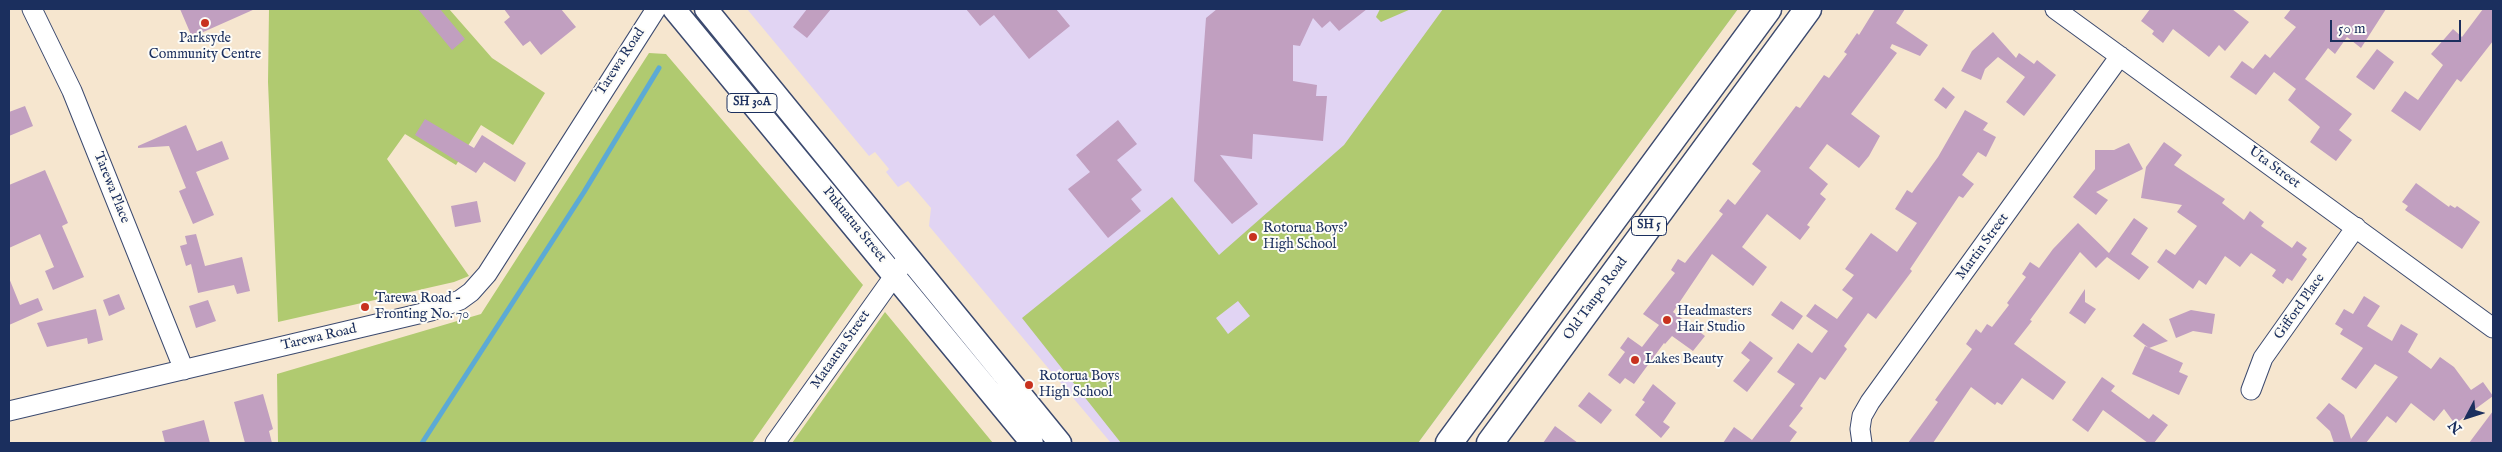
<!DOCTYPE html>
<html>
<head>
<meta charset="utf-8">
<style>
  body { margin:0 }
  #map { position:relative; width:2502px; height:452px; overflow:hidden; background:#f6e6cf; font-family:"IM FELL English",serif }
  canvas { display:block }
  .frame { position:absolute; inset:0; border:10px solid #1b2f5e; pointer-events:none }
  .north { position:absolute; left:2442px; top:392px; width:50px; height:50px; -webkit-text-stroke:4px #fdfcf7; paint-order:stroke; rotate:230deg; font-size:14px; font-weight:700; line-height:20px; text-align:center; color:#1b2f5e }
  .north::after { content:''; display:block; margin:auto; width:18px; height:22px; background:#1b2f5e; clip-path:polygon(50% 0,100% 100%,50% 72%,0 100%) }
  .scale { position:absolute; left:2330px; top:20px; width:131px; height:22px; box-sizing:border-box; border:2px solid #1b2f5e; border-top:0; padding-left:6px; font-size:15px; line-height:18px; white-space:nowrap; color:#1b2f5e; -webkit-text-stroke:4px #fdfcf7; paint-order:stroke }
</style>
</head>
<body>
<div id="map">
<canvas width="2502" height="452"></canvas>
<div class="frame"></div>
<div class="north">N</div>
<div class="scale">50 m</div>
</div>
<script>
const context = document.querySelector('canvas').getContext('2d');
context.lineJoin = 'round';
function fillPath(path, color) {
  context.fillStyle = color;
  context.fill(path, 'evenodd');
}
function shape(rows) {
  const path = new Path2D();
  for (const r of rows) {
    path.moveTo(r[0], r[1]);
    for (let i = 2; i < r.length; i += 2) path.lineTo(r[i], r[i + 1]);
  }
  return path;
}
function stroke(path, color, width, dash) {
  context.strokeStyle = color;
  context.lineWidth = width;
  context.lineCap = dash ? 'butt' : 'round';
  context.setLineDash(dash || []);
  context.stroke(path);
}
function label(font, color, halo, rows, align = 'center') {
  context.font = font + ' "IM FELL English",serif';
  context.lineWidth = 4;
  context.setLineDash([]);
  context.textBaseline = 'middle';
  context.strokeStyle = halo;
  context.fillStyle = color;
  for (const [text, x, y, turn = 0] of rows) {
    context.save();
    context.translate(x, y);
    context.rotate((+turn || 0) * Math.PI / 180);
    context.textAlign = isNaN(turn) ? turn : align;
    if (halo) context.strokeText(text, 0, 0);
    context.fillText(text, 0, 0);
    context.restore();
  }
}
fillPath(shape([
  [747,9,1738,9,1418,443,1111,443,929,226,931,208,908,181,898,187,886,172,889,169,875,152,869,156]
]), '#e1d4f3');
fillPath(shape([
  [269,9,449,9,492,58,545,93,513,145,481,125,456,165,405,134,387,159,469,276,454,282,278,322,268,82],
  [1380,9,1411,9,1381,22,1376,17],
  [1443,9,1738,9,1418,443,1121,443,1022,318,1172,197,1219,255,1344,145],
  [1238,301,1250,316,1228,334,1216,318],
  [649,53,666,54,863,285,752,443,278,443,277,374,481,314],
  [885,312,993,443,792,443]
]), '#b0ca70');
stroke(shape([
  [422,443,584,192,659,68]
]), '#5caad5', 5);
fillPath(shape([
  [180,9,255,9,192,37],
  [418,9,440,9,465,39,452,50],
  [504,9,561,9,576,27,541,55,530,41,523,46,504,22,510,17],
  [807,9,831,9,807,38,793,27],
  [966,9,1056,9,1070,26,1029,59,994,15,980,26],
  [1217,9,1367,9,1339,31,1330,21,1322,28,1313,18,1300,46,1293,45,1293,81,1317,85,1316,96,1327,96,1323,141,1253,134,1252,159,1220,155,1258,204,1232,224,1194,181,1206,18],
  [1875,9,1905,9,1896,23,1928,45,1920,56,1892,44,1890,48,1897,53,1851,114,1880,136,1869,156,1859,168,1827,144,1809,168,1828,184,1820,194,1826,199,1807,225,1810,227,1800,240,1767,214,1742,247,1767,267,1753,286,1712,254,1673,312,1705,336,1693,351,1672,336,1665,344,1664,343,1634,384,1625,378,1620,384,1608,375,1625,352,1620,348,1628,337,1642,347,1659,325,1643,314,1675,273,1671,270,1678,259,1685,263,1723,214,1719,211,1728,199,1735,205,1761,171,1752,164,1796,106,1800,108,1824,75,1829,78,1847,54,1844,52,1857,33,1859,35],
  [2150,9,2232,9,2249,22,2225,51,2219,45,2209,57,2173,29,2163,43,2152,34,2154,31,2141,21],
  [2291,9,2386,9,2361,48,2347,37,2335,54,2328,48,2305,79,2352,114,2339,130,2352,140,2336,161,2310,142,2320,127,2288,100,2296,89,2274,72,2256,95,2230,77,2242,61,2253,69,2265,54,2270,58,2296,27,2284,18],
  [2483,9,2493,9,2493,41,2461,82,2457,79,2420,131,2391,111,2405,91,2418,100,2443,65,2431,54,2453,29,2462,37],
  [1993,32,2016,58,2019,53,2034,64,2037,60,2056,75,2024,116,2006,102,2025,77,1998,57,1985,69,1981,80,1961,71,1972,51],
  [2377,49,2394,62,2374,90,2356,77],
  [1943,87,1955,97,1946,109,1934,100],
  [25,106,33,126,9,136,9,112],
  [1965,110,1988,123,1983,130,1996,137,1986,157,1978,152,1962,175,1974,184,1963,198,1959,196,1910,269,1912,271,1876,319,1868,313,1844,346,1847,349,1825,380,1820,377,1800,406,1803,408,1789,426,1797,432,1789,443,1723,443,1734,427,1752,440,1795,384,1777,372,1798,343,1812,353,1828,331,1806,316,1815,304,1837,319,1853,298,1842,290,1854,275,1845,269,1871,233,1897,252,1917,223,1895,209,1907,190,1912,193,1938,157],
  [425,119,474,148,482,135,526,163,515,182,484,162,476,173,415,135],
  [1118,120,1137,144,1117,160,1142,190,1131,199,1141,211,1108,238,1068,189,1090,172,1076,155],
  [186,125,197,151,222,141,229,159,196,172,214,215,193,224,179,191,186,188,169,146,138,148,138,146],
  [2164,142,2182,155,2174,165,2225,199,2222,203,2244,220,2250,211,2264,222,2261,226,2292,248,2297,241,2307,248,2302,255,2307,259,2292,281,2287,278,2283,284,2272,276,2276,270,2251,253,2240,267,2225,256,2206,285,2199,280,2193,289,2157,262,2166,249,2175,255,2197,226,2177,212,2182,205,2141,198,2146,167],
  [2129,143,2143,169,2096,192,2108,200,2096,215,2073,197,2095,169,2095,150,2114,150],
  [45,170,68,223,62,226,84,277,53,290,45,271,54,267,40,234,9,248,9,185],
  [2416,183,2449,207,2450,205,2455,208,2457,206,2480,222,2462,249,2405,210,2408,206,2402,202],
  [477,201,481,222,455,227,451,206],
  [2134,218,2148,228,2131,254,2149,267,2139,280,2107,257,2096,268,2080,252,2030,320,2032,321,2014,344,2066,382,2053,400,2022,378,2002,405,1997,402,1995,405,1971,387,1933,443,1908,443,1938,402,1935,400,1972,349,1966,344,1976,329,1981,333,1987,324,1992,327,2009,305,2007,303,2026,277,2022,274,2030,262,2039,268,2053,249,2078,223,2109,253],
  [196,234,205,266,242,257,250,291,237,294,234,285,198,293,191,264,186,266,180,246,187,244,185,236],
  [9,278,20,305,38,298,43,310,9,325],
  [2085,289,2085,302,2096,309,2085,324,2069,313],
  [119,294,125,309,109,316,103,300],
  [2364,296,2380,306,2367,326,2392,341,2401,324,2418,334,2408,352,2431,369,2440,357,2454,367,2471,390,2483,382,2493,396,2455,424,2444,409,2434,421,2411,403,2396,423,2387,416,2366,443,2334,443,2330,431,2316,418,2329,403,2344,415,2351,439,2398,377,2375,364,2356,389,2341,379,2363,348,2340,334,2343,329,2335,324,2344,309,2353,314],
  [208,300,216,321,196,328,189,306],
  [1781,301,1803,316,1793,330,1771,315],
  [96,309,103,340,88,344,87,338,47,347,37,323],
  [2191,310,2215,314,2212,334,2193,331,2176,338,2169,319],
  [2143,323,2168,341,2149,348,2133,336],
  [1750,341,1773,358,1747,392,1733,381,1750,360,1741,353],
  [2145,346,2183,363,2179,372,2188,376,2179,395,2132,374],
  [2102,377,2115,386,2111,391,2149,419,2153,414,2168,425,2154,443,2148,443,2103,410,2088,432,2072,420],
  [1653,384,1676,403,1663,422,1670,427,1661,438,1635,415,1645,402,1642,400],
  [1589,392,1612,410,1601,424,1578,406],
  [263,394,273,429,269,431,272,443,245,443,234,402],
  [2493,411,2493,443,2469,443],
  [204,420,210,443,165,443,162,431],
  [1555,426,1578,443,1543,443]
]), '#c19fc0');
const minor = shape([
  [32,9,72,91,184,370],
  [2055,9,2493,328],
  [2251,390,2263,358,2356,227],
  [9,411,431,311,460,300,471,292,487,274,656,9],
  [775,443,902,265],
  [1862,443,1860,429,1862,416,1870,402,2120,56]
]);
const major = shape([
  [674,9,1032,443],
  [706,9,1060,443]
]);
const highway = shape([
  [1449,443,1768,9],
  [1490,443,1808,9]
]);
stroke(minor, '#3c4a6f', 21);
stroke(major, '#3c4a6f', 25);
stroke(highway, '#3c4a6f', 29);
stroke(minor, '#fff', 19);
stroke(major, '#fff', 22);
stroke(highway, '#fff', 26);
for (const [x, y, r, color] of [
  [205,23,5,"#c8321e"],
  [1253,237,5,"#c8321e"],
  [365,307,5,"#c8321e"],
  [1667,320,5,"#c8321e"],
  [1635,360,5,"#c8321e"],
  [1029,385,5,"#c8321e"]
]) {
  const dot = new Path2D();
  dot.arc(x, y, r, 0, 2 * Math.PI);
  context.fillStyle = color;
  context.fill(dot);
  stroke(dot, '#fdfcf7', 2);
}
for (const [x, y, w] of [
  [752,103,50],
  [1649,226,35]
]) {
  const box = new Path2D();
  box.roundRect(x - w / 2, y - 9.5, w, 19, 4);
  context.fillStyle = '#fdfcf7';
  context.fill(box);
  stroke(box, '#1b2f5e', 1);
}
label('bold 12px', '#1b2f5e', null, [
  ["SH 30A",752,103],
  ["SH 5",1649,226]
]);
label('14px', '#1b2f5e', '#fdfcf7', [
  ["Parksyde",205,39,"center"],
  ["Community Centre",205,55,"center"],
  ["Rotorua Boys'",1263,229],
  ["High School",1263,245],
  ["Tarewa Road -",375,299],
  ["Fronting No. 70",375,315],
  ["Headmasters",1677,312],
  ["Hair Studio",1677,328],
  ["Lakes Beauty",1645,360],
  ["Rotorua Boys",1039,377],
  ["High School",1039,393]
], 'left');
label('14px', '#1b2f5e', '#fdfcf7', [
  ["Tarewa Road",621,62,-57],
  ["Uta Street",2274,168,36],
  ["Tarewa Place",111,188,68],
  ["Pukuatua Street",854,225,51],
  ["Martin Street",1983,247,-54],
  ["Old Taupo Road",1596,299,-54],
  ["Gifford Place",2300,307,-55],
  ["Tarewa Road",319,338,-13],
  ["Mataatua Street",841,350,-55]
]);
</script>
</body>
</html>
